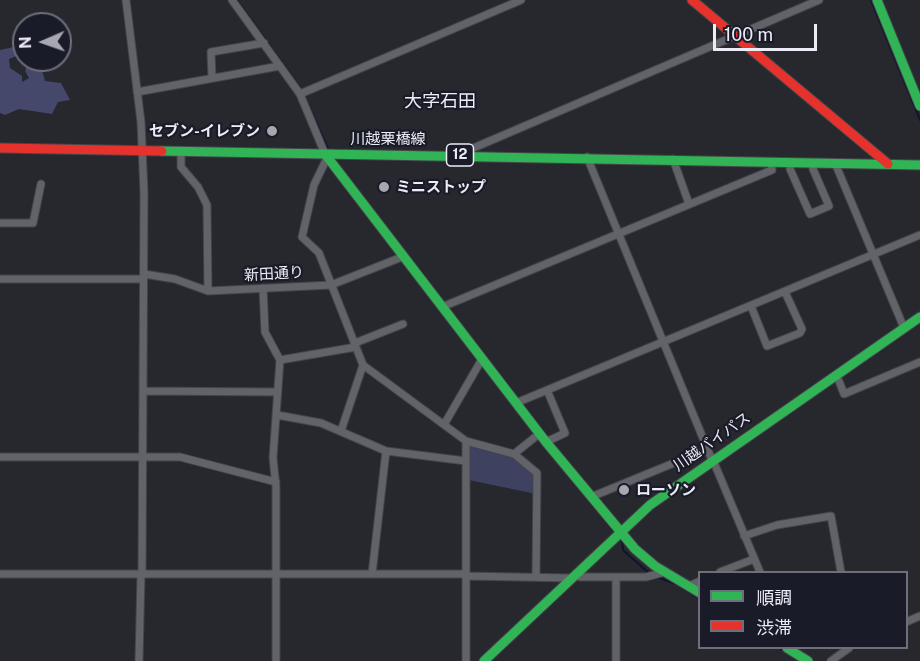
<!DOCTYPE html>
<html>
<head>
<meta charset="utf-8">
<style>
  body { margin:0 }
  #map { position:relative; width:920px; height:661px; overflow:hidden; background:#26282e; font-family:"Public Sans","Noto Sans JP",sans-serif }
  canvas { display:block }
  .legend { position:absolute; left:698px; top:571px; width:210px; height:78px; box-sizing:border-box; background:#1a1b28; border:2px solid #6e6f7a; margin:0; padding:8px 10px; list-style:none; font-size:18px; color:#ebecf5 }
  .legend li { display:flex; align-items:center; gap:12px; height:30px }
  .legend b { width:30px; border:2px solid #6e6f7a }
  .north { position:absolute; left:12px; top:12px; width:60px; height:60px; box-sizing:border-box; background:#1a1b28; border:2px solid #6e6f7a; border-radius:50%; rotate:268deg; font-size:16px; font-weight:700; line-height:24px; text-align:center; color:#ebecf5 }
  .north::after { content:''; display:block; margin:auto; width:21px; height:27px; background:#a6a7af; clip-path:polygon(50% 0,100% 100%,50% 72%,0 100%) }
  .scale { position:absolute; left:713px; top:24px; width:104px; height:27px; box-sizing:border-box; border:3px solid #ebecf5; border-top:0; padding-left:8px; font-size:18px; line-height:21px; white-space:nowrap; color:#ebecf5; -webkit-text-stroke:4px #1a1b28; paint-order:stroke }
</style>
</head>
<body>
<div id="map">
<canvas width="920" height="661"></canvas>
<ul class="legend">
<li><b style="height:8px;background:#30b455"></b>順調</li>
<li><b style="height:8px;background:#e5322d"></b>渋滞</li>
</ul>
<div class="north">N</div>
<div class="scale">100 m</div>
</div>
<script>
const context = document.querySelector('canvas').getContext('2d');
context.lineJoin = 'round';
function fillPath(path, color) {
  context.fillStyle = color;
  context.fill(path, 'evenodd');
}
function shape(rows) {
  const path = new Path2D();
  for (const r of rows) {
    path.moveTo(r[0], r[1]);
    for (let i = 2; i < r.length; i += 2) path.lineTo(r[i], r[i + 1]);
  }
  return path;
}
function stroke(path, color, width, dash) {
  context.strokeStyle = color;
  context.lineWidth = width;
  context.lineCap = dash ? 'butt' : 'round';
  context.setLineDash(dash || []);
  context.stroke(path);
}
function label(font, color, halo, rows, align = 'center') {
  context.font = font + ' "Public Sans","Noto Sans JP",sans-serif';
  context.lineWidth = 4.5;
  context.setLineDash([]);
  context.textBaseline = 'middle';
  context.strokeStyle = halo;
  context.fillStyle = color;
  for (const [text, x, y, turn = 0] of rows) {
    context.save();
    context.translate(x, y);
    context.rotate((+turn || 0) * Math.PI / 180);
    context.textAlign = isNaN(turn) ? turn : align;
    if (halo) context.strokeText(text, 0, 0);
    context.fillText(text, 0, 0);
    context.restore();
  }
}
fillPath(shape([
  [470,446,513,457,536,474,536,494,469,480]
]), '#3e415f');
fillPath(shape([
  [14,47,19,55,9,59,10,68,22,76,22,82,29,78,25,71,29,61,39,60,37,63,42,70,45,81,61,83,70,100,58,102,52,114,19,109,5,115,0,113,0,50]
]), '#45486a');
stroke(shape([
  [237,0,302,90,329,151],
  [871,0,920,120],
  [357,189,365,199],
  [409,256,438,294],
  [447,306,555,446],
  [622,540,623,550,649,573],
  [657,577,676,584,700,599],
  [779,648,785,651]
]), '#131331', 2);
const street = shape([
  [126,0,141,122,144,193,142,574],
  [232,0,300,94,325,154],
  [212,78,211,52,264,43],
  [137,92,280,66],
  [300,94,521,0],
  [181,151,181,167,198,187,207,205,208,291],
  [457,155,819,0],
  [587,157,712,460],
  [327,158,314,185,302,237,319,253,363,365,466,441,514,454,537,473,536,577],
  [673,159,689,204],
  [790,162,790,169,810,214,829,206,813,169,813,163],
  [835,163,904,328],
  [0,223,33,223,41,184],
  [144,274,175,279,208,291,331,285,402,257],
  [0,279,143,279],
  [263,288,265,332,280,360,273,458,276,487,276,661],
  [751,306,767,346,800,333,802,329,785,292],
  [442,307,772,170,771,162],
  [355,343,403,324],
  [280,360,356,347],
  [839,381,844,394,920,362],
  [143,391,278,392],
  [516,403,920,235],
  [277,415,321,423,386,451,466,461],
  [445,423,482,359],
  [341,431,363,365],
  [546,442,565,433,547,390],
  [514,454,539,434],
  [0,457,180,457,276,482],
  [715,465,760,572],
  [591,497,708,449],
  [744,536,777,525,831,516,841,572],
  [720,572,754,559],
  [0,574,465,574],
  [372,574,386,451],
  [465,576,570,578],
  [580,577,646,577,665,572],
  [689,586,700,581],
  [906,622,920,616],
  [139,661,141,574],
  [466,661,466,441],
  [616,661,616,577],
  [831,661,849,648]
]);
const fast = shape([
  [877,0,920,106],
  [162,151,920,165],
  [325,154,546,442,635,549,655,566,700,593],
  [787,648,808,661],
  [484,661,650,505,920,317]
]);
const jam = shape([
  [692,0,888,164],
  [0,148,162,151]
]);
stroke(street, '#44454b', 9);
stroke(fast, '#44454b', 11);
stroke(jam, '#44454b', 11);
stroke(street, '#626368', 7);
stroke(fast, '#30b455', 9);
stroke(jam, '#e5322d', 9);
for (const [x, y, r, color] of [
  [272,131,6,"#a6a7af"],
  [384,187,6,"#a6a7af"],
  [624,490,6,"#a6a7af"]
]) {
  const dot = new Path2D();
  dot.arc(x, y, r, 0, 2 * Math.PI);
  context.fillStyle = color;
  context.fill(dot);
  stroke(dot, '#1a1b28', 2);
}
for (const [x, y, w] of [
  [460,155,27]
]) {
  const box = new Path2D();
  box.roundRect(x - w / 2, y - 11, w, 22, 4.5);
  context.fillStyle = '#1a1b28';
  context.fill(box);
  stroke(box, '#ebecf5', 1.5);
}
label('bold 14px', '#ebecf5', null, [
  ["12",460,155]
]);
label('bold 15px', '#ebecf5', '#1a1b28', [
  ["セブン-イレブン",260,131,"right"],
  ["ミニストップ",396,187],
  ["ローソン",636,490]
], 'left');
label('15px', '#ebecf5', '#1a1b28', [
  ["川越栗橋線",388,139],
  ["新田通り",274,274,-3],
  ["川越バイパス",712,442,-35]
]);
label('18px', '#ebecf5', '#1a1b28', [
  ["大字石田",440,101]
]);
</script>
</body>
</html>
